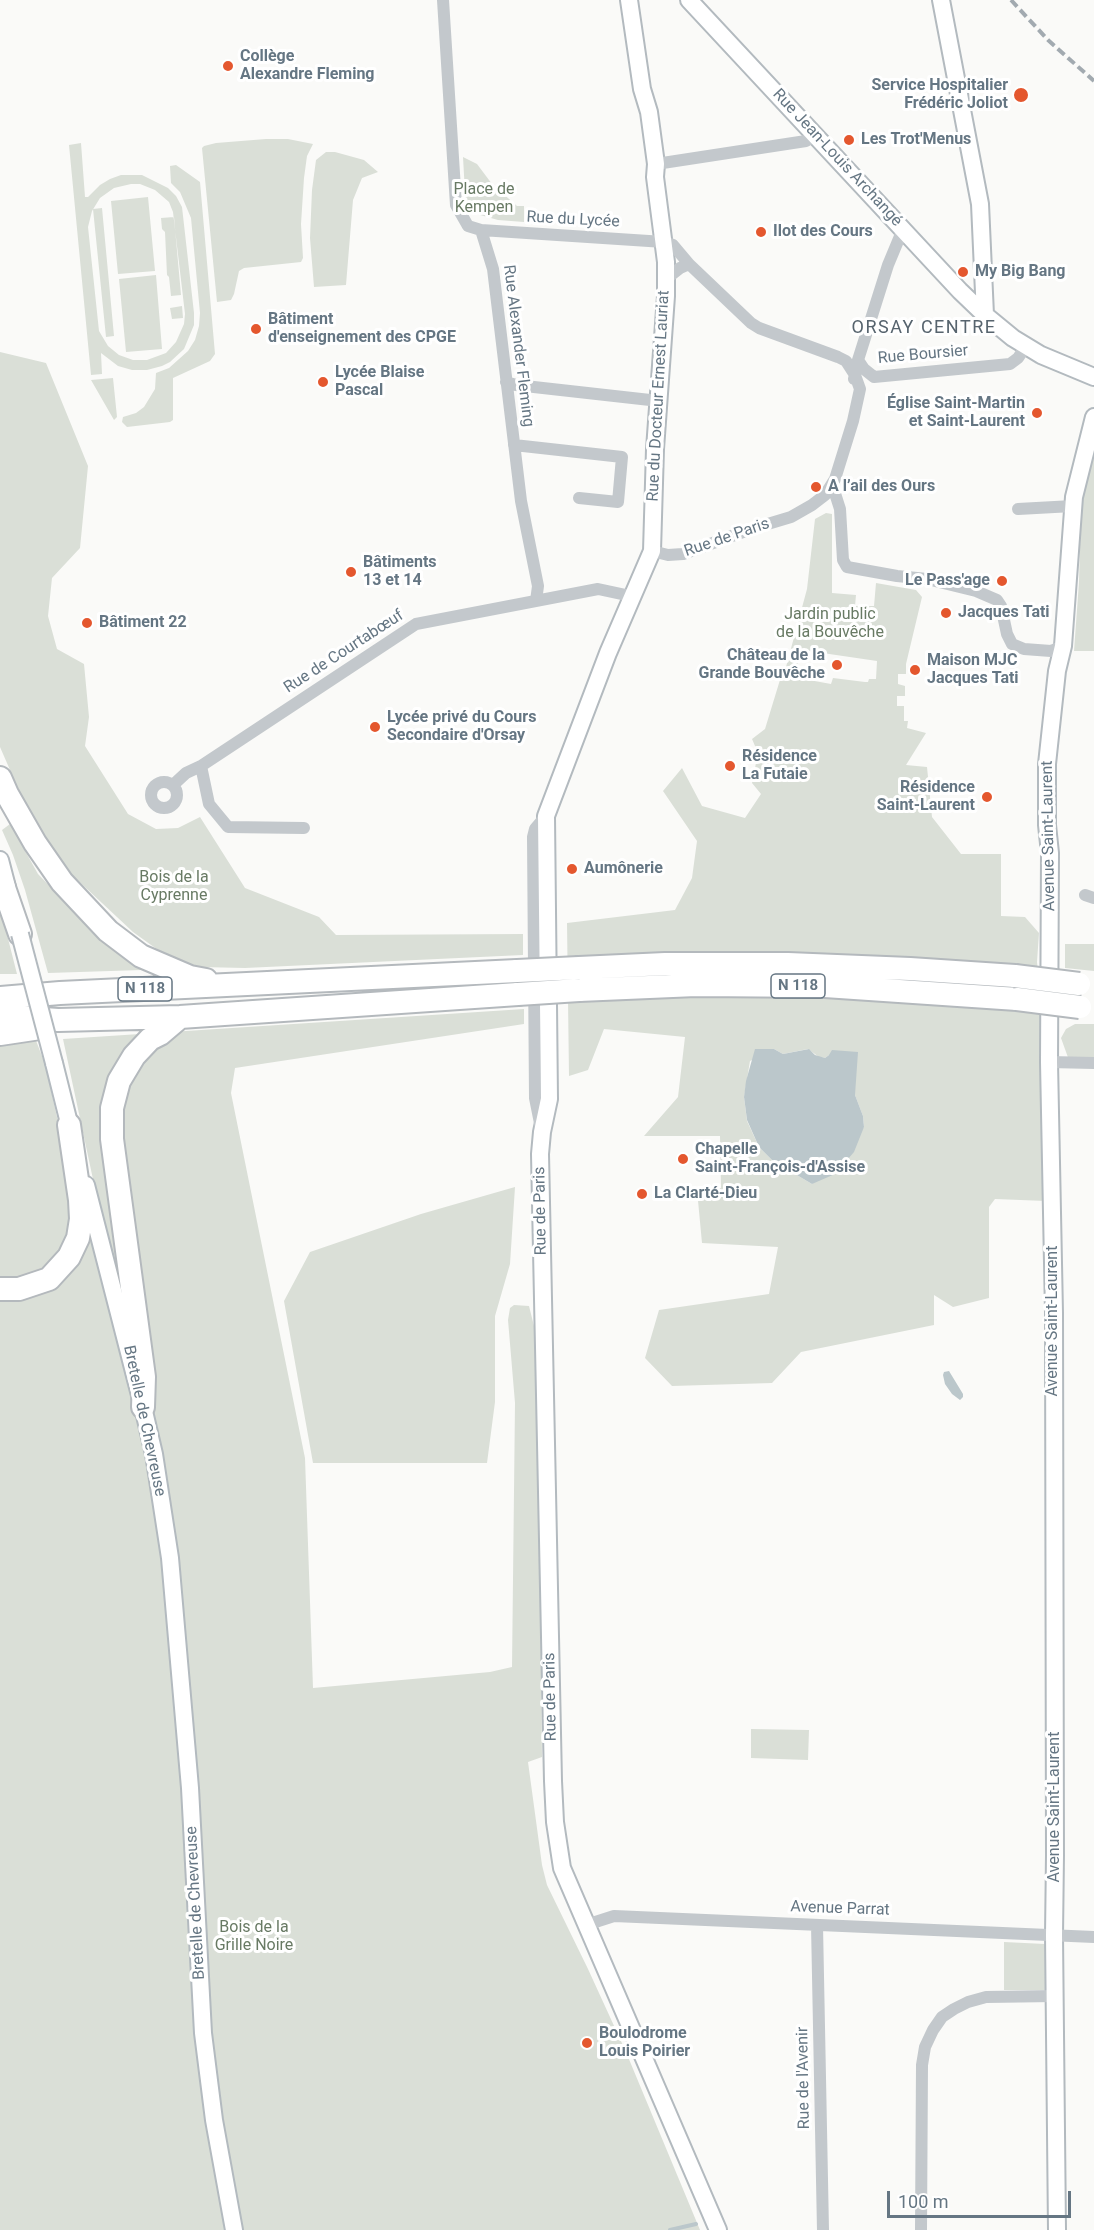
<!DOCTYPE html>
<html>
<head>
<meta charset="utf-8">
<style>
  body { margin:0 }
  #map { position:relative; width:1094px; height:2230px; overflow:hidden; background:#fafaf8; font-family:Roboto,sans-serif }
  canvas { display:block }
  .scale { position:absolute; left:887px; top:2191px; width:184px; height:27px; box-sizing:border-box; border:3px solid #657683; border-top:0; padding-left:8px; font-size:18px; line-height:21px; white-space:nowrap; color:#657683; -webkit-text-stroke:4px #fff; paint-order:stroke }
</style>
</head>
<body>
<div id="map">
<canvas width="1094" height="2230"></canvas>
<div class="scale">100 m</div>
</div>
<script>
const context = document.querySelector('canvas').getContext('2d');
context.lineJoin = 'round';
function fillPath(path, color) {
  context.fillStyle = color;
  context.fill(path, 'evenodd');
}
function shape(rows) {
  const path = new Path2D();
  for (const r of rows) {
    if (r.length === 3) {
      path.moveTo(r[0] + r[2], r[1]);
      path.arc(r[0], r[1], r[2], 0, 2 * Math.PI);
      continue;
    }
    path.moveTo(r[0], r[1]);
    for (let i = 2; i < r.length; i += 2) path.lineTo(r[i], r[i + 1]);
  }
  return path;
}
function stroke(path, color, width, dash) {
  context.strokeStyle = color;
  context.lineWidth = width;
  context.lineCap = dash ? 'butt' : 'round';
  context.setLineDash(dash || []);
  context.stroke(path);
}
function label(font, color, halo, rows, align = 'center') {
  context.font = font + ' Roboto,sans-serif';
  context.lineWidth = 6;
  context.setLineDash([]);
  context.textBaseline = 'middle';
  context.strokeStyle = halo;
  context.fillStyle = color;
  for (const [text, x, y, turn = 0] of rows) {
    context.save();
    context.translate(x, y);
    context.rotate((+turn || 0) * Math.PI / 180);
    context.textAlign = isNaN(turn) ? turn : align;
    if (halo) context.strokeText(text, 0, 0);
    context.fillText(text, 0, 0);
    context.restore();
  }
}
fillPath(shape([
  [266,139,288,139,313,144,307,156,304,178,301,224,303,258,301,262,244,268,239,271,234,294,231,300,217,302,202,148,204,146,216,143],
  [81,143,85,197,88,197,100,185,110,179,121,175,142,175,168,188,176,196,182,207,194,313,194,325,184,349,170,362,162,366,147,370,132,370,118,366,101,353,102,374,91,375,69,145],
  [131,184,140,184,155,190,169,202,173,212,185,314,184,324,176,342,166,353,147,360,133,360,119,355,108,346,99,331,88,227,92,211,100,198,114,188],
  [326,152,335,152,364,160,378,172,362,178,353,200,346,285,314,287,310,238,312,190,316,160],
  [463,157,477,164,492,184,517,206,524,206,524,222,498,220,466,211],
  [176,165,200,182,215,354,210,361,173,378,173,420,170,422,127,427,122,422,123,417,136,413,144,407,155,389,156,373,169,368,188,351,195,340,199,326,200,313,191,218,180,192,171,183,170,166],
  [148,197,155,271,118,274,111,201],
  [102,208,114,336,106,337,93,209],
  [174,217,181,295,171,296,169,277,167,275,165,232,162,229,161,218],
  [156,275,162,349,126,352,119,279],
  [182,306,183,318,172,319,170,308],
  [0,352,46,363,88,466,80,548,52,578,48,616,57,649,84,664,89,717,85,746,128,814,156,829,178,828,200,817,245,888,319,917,336,935,523,934,523,955,245,968,200,967,165,955,133,932,72,875,46,841,17,786,0,747],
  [113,378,117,417,114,420,91,380],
  [1094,451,1094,651,1074,651,1079,582,1081,509],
  [826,513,832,514,832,593,856,595,855,606,874,606,876,583,916,590,922,597,906,664,906,674,898,674,898,684,905,686,905,696,897,696,897,706,904,706,904,721,908,721,907,728,926,733,906,765,927,767,932,817,961,854,1001,854,1001,916,1025,917,1039,933,1037,962,1044,1027,1041,1088,1046,1201,995,1199,989,1207,989,1298,953,1307,934,1295,934,1325,801,1352,772,1383,672,1386,645,1358,659,1310,769,1294,778,1247,702,1243,697,1190,721,1188,720,1136,644,1136,678,1097,685,1037,604,1029,588,1070,569,1076,567,923,675,910,692,878,697,841,663,791,682,768,702,806,745,818,761,794,752,783,758,753,752,739,765,729,783,670,798,678,831,684,833,678,865,682,868,682,869,679,876,679,877,661,802,650,798,663,792,671,786,667,807,589,815,519],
  [774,1049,783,1054,808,1049,819,1057,825,1058,829,1055,855,1077,855,1095,863,1116,864,1127,812,1184,773,1161,759,1147,747,1121,744,1097,750,1061],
  [10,824,38,874,67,904,142,970,48,973,25,890,13,855,2,830],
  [0,907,1,911,17,974,0,974],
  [1065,944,1094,944,1094,971,1065,968],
  [524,1009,524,1024,235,1068,231,1093,305,1458,313,1688,490,1672,512,1667,515,1403,508,1320,510,1308,514,1305,529,1306,535,1330,539,1463,542,1757,528,1762,542,1865,547,1885,588,1969,626,2052,700,2230,0,2230,0,1292,55,1283,103,1226,63,1039],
  [1075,1024,1094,1024,1094,1061,1070,1063,1061,1038,1066,1029],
  [35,1038,45,1064,67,1161,70,1202,70,1235,57,1259,39,1272,8,1280,0,1277,0,1044],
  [515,1187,510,1264,495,1316,495,1402,487,1463,313,1463,284,1301,310,1252,421,1214],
  [751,1729,809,1730,808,1760,751,1758],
  [1004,1942,1045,1944,1049,1946,1048,1986,1046,1990,1004,1990]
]), '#dadfd7');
fillPath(shape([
  [755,1049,774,1049,783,1054,809,1049,815,1055,825,1058,829,1055,832,1050,858,1052,855,1095,863,1116,864,1127,854,1152,835,1174,812,1184,773,1161,759,1147,747,1120,744,1097,746,1081],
  [949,1371,963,1394,963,1397,960,1400,952,1394,945,1384,943,1375,944,1372]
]), '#bbc7cb');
stroke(shape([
  [670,2230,696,2224]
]), '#bbc7cb', 4);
const secondary = shape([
  [629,0,642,89,649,112,656,164,655,177,666,262,666,296,655,449,652,551,608,653,546,816,549,1099,542,1132,540,1154,553,1781,555,1822,562,1868,718,2230],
  [689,0,960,291,985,315,1013,338,1041,355,1094,377],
  [941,0,980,204,985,315],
  [0,860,7,887],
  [54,1063,72,1135],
  [86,1185,143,1407,154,1454,170,1558,190,1788,203,2033,214,2120,234,2230],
  [1057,2230,1054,1935,1055,1855,1054,1313,1049,1062,1050,853,1047,825,1047,764,1057,671,1063,646,1074,497,1094,417]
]);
const highway = shape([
  [0,778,7,794,35,843,62,882,108,931,141,956,190,977,206,980],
  [0,876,20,934],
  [579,968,665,964,788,964,910,969,1015,976],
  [579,990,696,985,825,986,1017,999],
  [0,998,60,993,517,971],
  [0,1016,58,1020,180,1017,518,994],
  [0,1034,40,1028],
  [0,1289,19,1289,49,1279,69,1257,78,1238,81,1219,80,1200,69,1125],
  [143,1407,144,1377,112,1139,112,1108,119,1081,134,1056,150,1039,160,1034,180,1017]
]);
stroke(secondary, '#b3babf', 20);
stroke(highway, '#b4b9bd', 26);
stroke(shape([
  [443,0,456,205,468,226,481,230,493,269,521,501,538,586,536,601],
  [656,164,806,141,815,135],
  [481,230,664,242,673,245,689,264,751,323,759,328,838,357,846,361,855,375,860,389,853,421,835,479,825,495,812,505,791,517,751,529,683,554,668,555,652,551],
  [666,279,680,268,689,264],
  [858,360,864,369,874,377,1010,364,1018,358,1026,346],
  [854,379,858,360,888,265,903,229],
  [506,382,516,385,659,401],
  [514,445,622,457,618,502,579,498],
  [832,484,840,509,843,560,847,567,897,576,927,579,976,591,997,600,1001,606,1007,634,1012,644,1024,649,1051,651,1063,646],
  [1018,509,1073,506],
  [201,766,209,804,228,827,304,828],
  [164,795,13],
  [173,785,186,773,201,766,416,624,598,589,626,595],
  [1085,895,1094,898],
  [1049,1062,1094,1063],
  [541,1128,535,1098,533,837,535,829,546,816],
  [586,1925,614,1916,1094,1937],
  [817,1925,823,2230],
  [921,2230,922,2065,925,2047,933,2030,942,2017,954,2009,968,2002,986,1997,1055,1996]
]), '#c3c8cc', 12);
stroke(secondary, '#fff', 16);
stroke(highway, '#fff', 22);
stroke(shape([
  [1011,0,1048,40,1094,81]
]), '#a2aab0', 4, [9, 4.5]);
const secondaryBridge = shape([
  [20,934,54,1063]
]);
const highwayBridge = shape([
  [517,971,579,968],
  [1015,976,1079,984],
  [518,994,579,990],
  [1017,999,1080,1007]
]);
stroke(secondaryBridge, '#b3babf', 20, []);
stroke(highwayBridge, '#b4b9bd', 26, []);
stroke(secondaryBridge, '#fff', 16);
stroke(highwayBridge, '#fff', 22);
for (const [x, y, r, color] of [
  [228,66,6,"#e4572e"],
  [1021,95,8,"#e4572e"],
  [849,140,6,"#e4572e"],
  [761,232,6,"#e4572e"],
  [963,272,6,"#e4572e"],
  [256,329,6,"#e4572e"],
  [323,382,6,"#e4572e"],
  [1037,413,6,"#e4572e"],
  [816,487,6,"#e4572e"],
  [351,572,6,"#e4572e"],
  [1002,581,6,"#e4572e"],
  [946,613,6,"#e4572e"],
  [87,623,6,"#e4572e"],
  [837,665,6,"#e4572e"],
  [915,670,6,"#e4572e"],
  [375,727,6,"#e4572e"],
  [730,766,6,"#e4572e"],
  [987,797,6,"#e4572e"],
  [572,869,6,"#e4572e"],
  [683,1159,6,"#e4572e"],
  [642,1194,6,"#e4572e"],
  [587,2043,6,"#e4572e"]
]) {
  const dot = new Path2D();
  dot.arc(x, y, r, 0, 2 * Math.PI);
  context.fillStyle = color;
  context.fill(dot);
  stroke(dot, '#fff', 2);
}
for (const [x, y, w] of [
  [798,986,54],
  [145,989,54]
]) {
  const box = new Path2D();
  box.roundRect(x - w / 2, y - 12, w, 24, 4.5);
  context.fillStyle = '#fff';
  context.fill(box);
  stroke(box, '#657683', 1.5);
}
label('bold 15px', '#657683', null, [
  ["N 118",798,986],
  ["N 118",145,989]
]);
label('bold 16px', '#657683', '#fff', [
  ["Collège",240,57],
  ["Alexandre Fleming",240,75],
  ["Service Hospitalier",1008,86,"right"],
  ["Frédéric Joliot",1008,104,"right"],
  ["Les Trot'Menus",861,140],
  ["Ilot des Cours",773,232],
  ["My Big Bang",975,272],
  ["Bâtiment",268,320],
  ["d'enseignement des CPGE",268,338],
  ["Lycée Blaise",335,373],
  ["Pascal",335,391],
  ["Église Saint-Martin",1025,404,"right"],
  ["et Saint-Laurent",1025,422,"right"],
  ["A l’ail des Ours",828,487],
  ["Bâtiments",363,563],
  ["13 et 14",363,581],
  ["Le Pass'age",990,581,"right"],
  ["Jacques Tati",958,613],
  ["Bâtiment 22",99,623],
  ["Château de la",825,656,"right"],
  ["Grande Bouvêche",825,674,"right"],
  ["Maison MJC",927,661],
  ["Jacques Tati",927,679],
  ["Lycée privé du Cours",387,718],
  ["Secondaire d'Orsay",387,736],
  ["Résidence",742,757],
  ["La Futaie",742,775],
  ["Résidence",975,788,"right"],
  ["Saint-Laurent",975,806,"right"],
  ["Aumônerie",584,869],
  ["Chapelle",695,1150],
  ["Saint-François-d'Assise",695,1168],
  ["La Clarté-Dieu",654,1194],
  ["Boulodrome",599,2034],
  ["Louis Poirier",599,2052]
], 'left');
label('16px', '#657683', '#fff', [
  ["Rue Jean-Louis Archangé",837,158,47],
  ["Rue du Lycée",573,220,3],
  ["Rue Alexander Fleming",518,346,83],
  ["Rue Boursier",923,355,-5],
  ["Rue du Docteur Ernest Lauriat",659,396,-87],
  ["Rue de Paris",727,538,-19],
  ["Rue de Courtabœuf",344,652,-33],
  ["Avenue Saint-Laurent",1049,836,-91],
  ["Rue de Paris",541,1211,-91],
  ["Avenue Saint-Laurent",1053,1321,-90],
  ["Bretelle de Chevreuse",144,1421,78],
  ["Rue de Paris",551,1697,-91],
  ["Avenue Saint-Laurent",1055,1807,-90],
  ["Bretelle de Chevreuse",196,1903,-93],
  ["Avenue Parrat",840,1909,2],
  ["Rue de l'Avenir",804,2078,-91]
]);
label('16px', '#687a64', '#fff', [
  ["Place de",484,190],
  ["Kempen",484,208],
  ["Jardin public",830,615],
  ["de la Bouvêche",830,633],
  ["Bois de la",174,878],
  ["Cyprenne",174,896],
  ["Bois de la",254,1928],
  ["Grille Noire",254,1946]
]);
context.letterSpacing = '1.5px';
label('18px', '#57646e', '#fff', [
  ["ORSAY CENTRE",924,328]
]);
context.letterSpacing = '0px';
</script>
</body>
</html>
